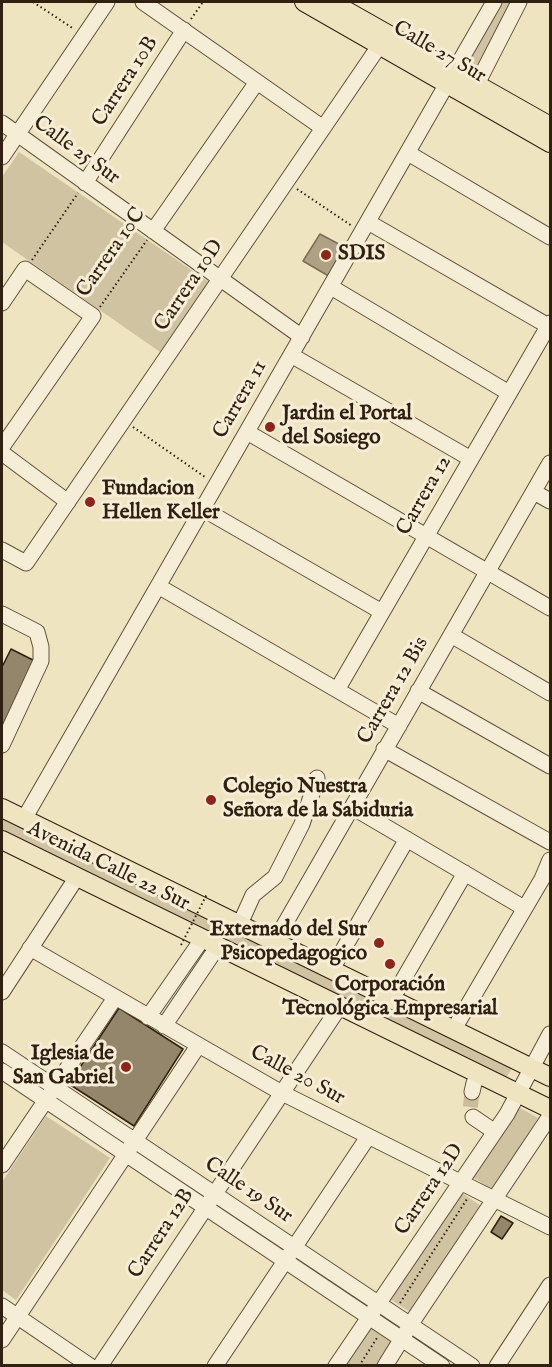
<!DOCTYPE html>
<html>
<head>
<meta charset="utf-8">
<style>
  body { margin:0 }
  #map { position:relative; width:552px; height:1367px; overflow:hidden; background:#efe4c0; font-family:"IM FELL English",serif }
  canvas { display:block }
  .frame { position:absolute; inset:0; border:3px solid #30200f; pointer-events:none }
</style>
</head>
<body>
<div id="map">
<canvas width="552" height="1367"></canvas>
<div class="frame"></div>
</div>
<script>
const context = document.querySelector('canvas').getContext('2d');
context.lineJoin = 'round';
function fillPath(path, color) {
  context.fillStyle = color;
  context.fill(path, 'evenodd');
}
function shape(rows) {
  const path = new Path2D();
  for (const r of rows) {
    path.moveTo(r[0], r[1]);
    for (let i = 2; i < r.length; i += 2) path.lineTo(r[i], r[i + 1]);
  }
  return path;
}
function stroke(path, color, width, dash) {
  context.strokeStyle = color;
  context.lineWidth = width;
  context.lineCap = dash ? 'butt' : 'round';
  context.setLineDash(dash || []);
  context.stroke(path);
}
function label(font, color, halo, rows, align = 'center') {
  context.font = font + ' "IM FELL English",serif';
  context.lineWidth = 6;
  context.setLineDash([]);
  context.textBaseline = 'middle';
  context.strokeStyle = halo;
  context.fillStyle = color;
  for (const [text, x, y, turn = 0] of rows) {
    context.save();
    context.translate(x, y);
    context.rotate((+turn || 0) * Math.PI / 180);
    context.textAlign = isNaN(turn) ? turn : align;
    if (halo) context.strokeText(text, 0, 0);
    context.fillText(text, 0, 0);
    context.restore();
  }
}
fillPath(shape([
  [502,2,516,2,476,72,465,67],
  [19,152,209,282,160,352,2,242,2,177],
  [2,818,265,946,512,1068,506,1078,2,831],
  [515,1105,538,1118,493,1190,471,1176],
  [46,1116,110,1158,16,1300,2,1290,2,1182],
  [457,1190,480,1205,410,1312,387,1297],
  [365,1324,393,1342,377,1365,338,1366]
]), '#cfc3a2');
const water = shape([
  [320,234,348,249,332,278,303,261,320,234]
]);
fillPath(water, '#aea184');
stroke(water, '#7c6d55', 1.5);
const building = shape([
  [11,649,39,663,2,739,2,667,11,649],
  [119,1008,183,1049,134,1126,69,1084,119,1008],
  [501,1216,513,1223,502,1239,491,1232,501,1216]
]);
fillPath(building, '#93866b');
stroke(building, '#30200f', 1.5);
stroke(shape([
  [472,1092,470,1111,473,1117]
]), '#c9bd9d', 15, [15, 8]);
const minor = shape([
  [143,2,323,128],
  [477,84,519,2],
  [2,123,302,337],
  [408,153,550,237],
  [2,157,107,2],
  [85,183,184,30],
  [368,222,550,327],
  [153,231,257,82],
  [331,287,509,393],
  [2,303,25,269,93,316,2,447],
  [291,355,471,459],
  [247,432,550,608],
  [2,453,68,502],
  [534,492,550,501],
  [203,509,382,612],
  [2,550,26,563,386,36],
  [158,586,399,726],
  [2,614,37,632,41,647,41,661,2,745],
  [451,635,550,693],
  [337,690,550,323],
  [418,691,550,766],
  [384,749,550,842],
  [352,807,524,908],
  [24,819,494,2],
  [240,924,253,895,275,877,302,824,317,778],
  [275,941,550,463],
  [30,948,282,1093,550,1227],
  [332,969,407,839],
  [2,992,77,877],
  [392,999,465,873],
  [148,1017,203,938],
  [164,1026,218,946],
  [454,1029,542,879,550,860],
  [2,1052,472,1366],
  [2,1071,442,1366],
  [472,1092,474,1083,480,1074],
  [473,1117,495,1132],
  [2,1165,115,998],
  [2,1306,90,1366],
  [2,1340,198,1046],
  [100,1366,340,1006],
  [215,1366,368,1137],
  [336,1366,507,1114,550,1034],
  [385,1366,414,1319,550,1116],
  [497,1366,550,1285]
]);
const major = shape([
  [304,2,550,143],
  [331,2,550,126],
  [2,808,550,1077],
  [2,840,550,1109]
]);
stroke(minor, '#60513b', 17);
stroke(major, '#30200f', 20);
stroke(shape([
  [33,2,74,29],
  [191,19,203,2],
  [297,189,352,226],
  [32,260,78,193],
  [100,307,147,240],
  [133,427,205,477],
  [400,1303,467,1199],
  [359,1366,377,1338]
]), '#30200f', 2, [1.5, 3]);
stroke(minor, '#f5edd6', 15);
stroke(major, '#efe4c0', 18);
stroke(shape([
  [181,945,207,894]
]), '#30200f', 2, [1.5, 3]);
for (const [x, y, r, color] of [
  [326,255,6,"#8f2418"],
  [270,427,6,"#8f2418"],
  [90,502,6,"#8f2418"],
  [211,800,6,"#8f2418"],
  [379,943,6,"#8f2418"],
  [390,964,6,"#8f2418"],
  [126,1067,6,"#8f2418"]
]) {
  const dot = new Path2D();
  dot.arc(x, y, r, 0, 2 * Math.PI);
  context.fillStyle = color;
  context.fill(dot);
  stroke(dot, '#f5edd6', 2);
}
label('21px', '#30200f', '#f5edd6', [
  ["Calle 27 Sur",439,53,30],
  ["Carrera 10B",126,82,-57],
  ["Calle 25 Sur",76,151,36],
  ["Carrera 10C",112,253,-55],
  ["Carrera 10D",190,286,-56],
  ["Carrera 11",241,400,-60],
  ["Carrera 12",425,496,-60],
  ["Carrera 12 Bis",394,691,-60],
  ["Avenida Calle 22 Sur",108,867,26],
  ["Calle 20 Sur",297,1076,28],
  ["Carrera 12D",430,1190,-56],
  ["Calle 19 Sur",248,1191,34],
  ["Carrera 12B",162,1234,-57]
]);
label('bold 21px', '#30200f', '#f5edd6', [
  ["SDIS",338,255],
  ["Jardin el Portal",282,415],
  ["del Sosiego",282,439],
  ["Fundacion",102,490],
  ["Hellen Keller",102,514],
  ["Colegio Nuestra",223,788],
  ["Señora de la Sabiduria",223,812],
  ["Externado del Sur",367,931,"right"],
  ["Psicopedagogico",367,955,"right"],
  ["Corporación",390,986,"center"],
  ["Tecnológica Empresarial",390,1010,"center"],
  ["Iglesia de",114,1055,"right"],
  ["San Gabriel",114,1079,"right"]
], 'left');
</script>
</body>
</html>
